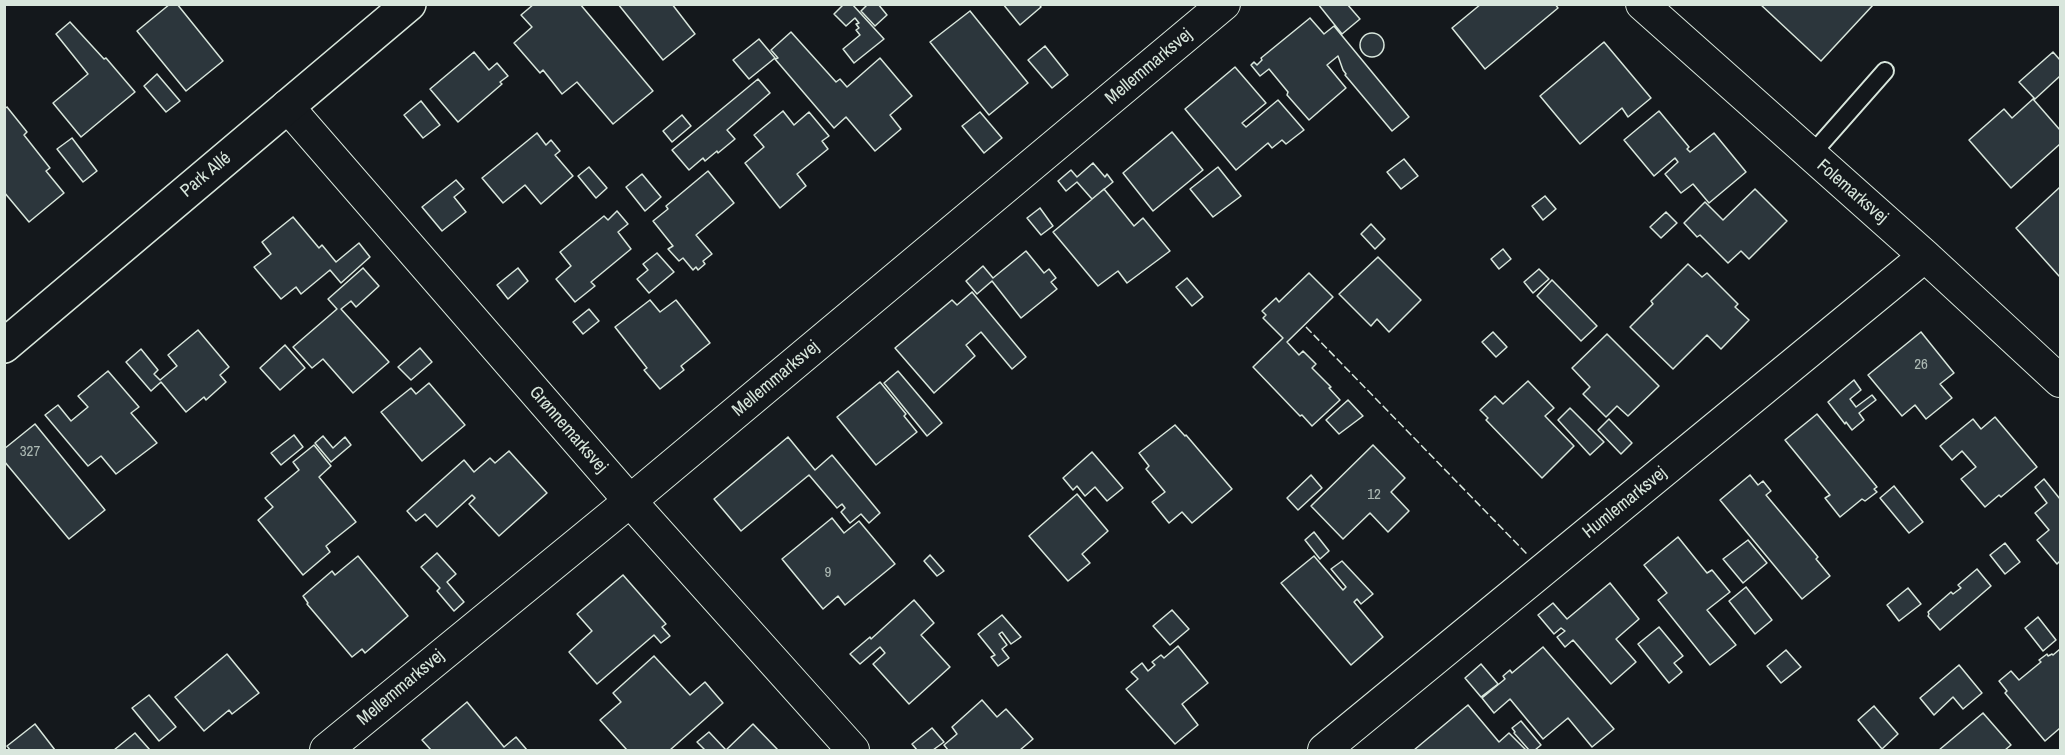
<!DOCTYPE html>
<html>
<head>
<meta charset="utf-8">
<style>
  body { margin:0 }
  #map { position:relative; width:2065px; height:755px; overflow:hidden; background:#14181c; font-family:"Archivo Narrow",sans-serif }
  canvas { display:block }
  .frame { position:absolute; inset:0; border:6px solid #d8e6dc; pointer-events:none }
</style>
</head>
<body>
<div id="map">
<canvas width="2065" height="755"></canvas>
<div class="frame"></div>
</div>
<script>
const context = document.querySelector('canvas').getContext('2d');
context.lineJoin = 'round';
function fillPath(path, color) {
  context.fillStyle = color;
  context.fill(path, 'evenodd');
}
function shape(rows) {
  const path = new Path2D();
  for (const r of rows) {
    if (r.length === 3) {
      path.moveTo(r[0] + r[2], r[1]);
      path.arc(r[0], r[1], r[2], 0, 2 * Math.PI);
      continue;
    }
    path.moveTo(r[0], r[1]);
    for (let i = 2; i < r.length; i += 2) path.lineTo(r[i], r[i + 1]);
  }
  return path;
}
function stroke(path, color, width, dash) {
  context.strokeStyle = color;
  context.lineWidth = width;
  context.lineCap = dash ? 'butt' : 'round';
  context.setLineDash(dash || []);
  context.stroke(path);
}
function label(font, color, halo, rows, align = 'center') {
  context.font = font + ' "Archivo Narrow",sans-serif';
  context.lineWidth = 4.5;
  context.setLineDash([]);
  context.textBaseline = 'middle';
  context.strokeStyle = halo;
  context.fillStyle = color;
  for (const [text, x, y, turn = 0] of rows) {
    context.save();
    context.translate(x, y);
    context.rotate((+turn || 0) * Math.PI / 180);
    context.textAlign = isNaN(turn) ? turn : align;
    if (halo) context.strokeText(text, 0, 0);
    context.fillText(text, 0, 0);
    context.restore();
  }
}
const building = shape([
  [170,4,177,4,223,61,186,91,137,31,170,4],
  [534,4,580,4,653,91,613,124,577,82,562,94,543,70,540,73,514,43,532,27,521,15,534,4],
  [618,4,672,4,695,34,663,60,618,4],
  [844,4,852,4,884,39,854,63,843,49,860,35,856,30,859,28,856,24,859,23,855,18,846,26,834,14,844,4],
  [868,4,878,4,887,15,875,26,861,11,868,4],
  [1003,4,1039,4,1041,7,1020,25,1003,4],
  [1318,4,1347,4,1360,19,1342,34,1318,4],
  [1481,4,1555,4,1558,8,1485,69,1452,28,1481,4],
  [1760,4,1874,4,1821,61,1760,4],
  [970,11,1028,83,989,115,930,42,970,11],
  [1310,18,1324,34,1334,26,1409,117,1392,131,1345,75,1346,74,1343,70,1338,56,1327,65,1346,88,1309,120,1287,95,1288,92,1269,69,1260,76,1251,65,1254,62,1257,65,1262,60,1261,58,1310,18],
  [70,22,104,59,106,58,135,92,81,137,53,103,88,74,56,34,70,22],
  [791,32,836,82,840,79,847,87,880,58,912,96,890,115,901,129,875,151,846,117,834,128,775,59,778,58,771,50,791,32],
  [1372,45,12],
  [759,39,775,58,749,79,733,60,759,39],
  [1604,42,1651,98,1628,117,1622,108,1580,144,1540,96,1604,42],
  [1045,46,1068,75,1052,88,1028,60,1045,46],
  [474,52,489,70,497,63,508,76,500,82,502,84,458,122,430,89,474,52],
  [2053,52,2060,60,2060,76,2035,99,2019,82,2053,52],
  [1235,67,1266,103,1242,123,1246,127,1278,100,1304,130,1286,144,1282,140,1272,148,1268,143,1236,170,1185,109,1235,67],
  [157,74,180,101,166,112,144,86,157,74],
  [758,79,770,93,727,130,735,139,718,153,717,151,705,161,703,158,689,170,672,150,758,79],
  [2033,99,2060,130,2060,144,2011,188,1969,140,2004,109,2012,118,2033,99],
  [421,101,440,125,423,138,404,115,421,101],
  [7,107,27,132,24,135,50,168,46,171,64,193,29,222,4,192,4,109,7,107],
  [783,111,794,125,809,112,829,136,822,141,828,149,797,174,806,186,780,208,745,163,764,147,754,135,783,111],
  [1659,111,1689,147,1687,149,1690,152,1714,133,1746,172,1709,203,1693,184,1681,193,1665,174,1678,162,1675,158,1654,176,1624,140,1659,111],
  [980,112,1002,138,984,153,962,126,980,112],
  [682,115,691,126,672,142,663,131,682,115],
  [1172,132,1203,170,1153,211,1123,173,1172,132],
  [537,133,546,145,551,140,560,151,555,155,573,176,541,204,525,185,503,203,482,178,537,133],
  [72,138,97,171,83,182,57,149,72,138],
  [1404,159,1418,176,1401,189,1387,172,1404,159],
  [1093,163,1105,177,1107,174,1113,182,1092,199,1077,182,1066,191,1058,181,1071,170,1077,177,1093,163],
  [589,167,607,188,596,198,578,176,589,167],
  [1218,167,1241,196,1213,217,1190,189,1218,167],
  [708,171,734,203,696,235,712,254,703,261,705,264,698,270,696,267,693,270,683,258,679,261,668,249,673,246,653,221,668,209,666,206,708,171],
  [642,174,661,197,645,211,626,187,642,174],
  [456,180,464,189,454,197,466,212,442,231,422,207,456,180],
  [2060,187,2060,275,2059,276,2016,228,2060,187],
  [1104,189,1134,226,1143,218,1170,251,1127,283,1118,271,1098,286,1053,232,1104,189],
  [1755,189,1787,221,1749,259,1741,251,1728,263,1700,235,1697,237,1684,223,1705,202,1723,220,1755,189],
  [1545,196,1556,209,1543,220,1532,206,1545,196],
  [1040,208,1053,226,1041,235,1027,218,1040,208],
  [617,211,628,224,618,232,631,249,591,282,595,286,575,302,556,279,571,266,560,252,604,216,608,220,617,211],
  [1666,212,1677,223,1661,238,1650,227,1666,212],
  [293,217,319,248,322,245,336,262,359,243,370,257,341,283,330,270,301,294,296,287,281,299,254,267,271,254,262,242,293,217],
  [1371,224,1385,239,1375,249,1361,234,1371,224],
  [1503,249,1511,259,1499,269,1491,259,1503,249],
  [1026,251,1044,273,1049,269,1056,278,1051,282,1057,289,1021,318,992,281,977,294,966,281,983,266,993,278,1026,251],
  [657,253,674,272,649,293,637,279,648,270,643,264,657,253],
  [1378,257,1421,300,1389,332,1377,319,1371,326,1339,294,1378,257],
  [1688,264,1702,277,1707,273,1738,304,1735,307,1749,320,1721,349,1707,335,1673,369,1630,327,1653,304,1651,301,1688,264],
  [363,268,379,286,356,307,351,301,341,309,389,362,353,393,323,359,312,368,293,347,337,309,328,299,363,268],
  [518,268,528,281,508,299,497,285,518,268],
  [1539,269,1549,279,1533,293,1524,282,1539,269],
  [1309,273,1333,297,1287,342,1299,355,1303,351,1316,364,1312,368,1331,387,1329,388,1340,400,1312,426,1302,415,1300,416,1253,367,1283,338,1263,318,1266,315,1262,311,1276,298,1279,302,1309,273],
  [1187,278,1203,297,1192,306,1176,287,1187,278],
  [1552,280,1597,326,1581,341,1537,296,1552,280],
  [972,292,1026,357,1012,369,981,332,966,345,975,356,934,393,895,348,952,300,957,305,972,292],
  [650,300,660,312,676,300,710,343,681,366,684,370,660,389,644,370,647,368,615,327,650,300],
  [589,309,599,321,583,334,573,322,589,309],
  [198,330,229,367,220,375,226,382,206,400,204,397,186,412,161,382,151,391,126,362,141,349,158,370,154,374,160,380,177,366,168,355,198,330],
  [1493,332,1507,347,1496,357,1482,342,1493,332],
  [1921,332,1954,373,1940,384,1952,398,1926,419,1915,405,1902,416,1868,375,1921,332],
  [1607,334,1659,386,1628,416,1617,406,1606,417,1583,394,1590,387,1572,368,1607,334],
  [285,345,305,368,280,390,260,368,285,345],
  [420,348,432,362,411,380,398,367,420,348],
  [108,371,139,407,131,413,157,443,116,474,101,456,88,466,45,415,58,405,71,421,88,407,78,396,108,371],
  [898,371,942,423,927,436,884,383,898,371],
  [1854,380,1861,390,1850,399,1856,407,1872,395,1876,400,1859,413,1864,420,1852,430,1846,422,1845,424,1828,402,1854,380],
  [1528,381,1554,408,1545,416,1574,446,1542,478,1486,420,1488,418,1480,410,1495,396,1503,404,1528,381],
  [880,382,906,414,904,416,917,432,876,465,837,417,880,382],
  [429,383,465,425,422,461,381,412,411,388,416,394,429,383],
  [1348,400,1363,416,1339,434,1326,420,1348,400],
  [1570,408,1604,442,1590,455,1558,420,1570,408],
  [1817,414,1877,487,1874,489,1877,492,1865,501,1862,499,1840,517,1825,498,1830,495,1785,440,1817,414],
  [1995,417,2037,467,2001,497,1999,495,1985,507,1961,479,1976,467,1962,451,1952,460,1940,446,1973,419,1981,429,1995,417],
  [1609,419,1632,443,1621,454,1598,430,1609,419],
  [35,424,105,510,69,539,4,461,4,449,35,424],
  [1175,425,1185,436,1186,435,1232,489,1192,523,1182,512,1169,523,1152,502,1165,492,1146,469,1149,466,1139,453,1175,425],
  [294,435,303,447,281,465,271,453,294,435],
  [323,436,333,448,345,437,351,445,331,462,315,443,323,436],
  [788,437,815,470,832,455,880,513,869,523,861,514,850,523,841,512,845,508,842,504,837,508,809,475,741,531,714,499,788,437],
  [314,445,331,466,319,477,356,522,326,546,330,552,303,575,258,520,273,507,265,498,299,470,293,462,314,445],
  [1373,445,1405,478,1391,492,1409,511,1388,532,1370,513,1343,539,1311,506,1373,445],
  [509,451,547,493,499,536,469,504,475,498,472,495,437,527,425,514,416,521,407,511,464,460,474,472,490,458,495,463,509,451],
  [1092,452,1123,488,1107,501,1095,487,1085,496,1077,486,1073,490,1063,478,1092,452],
  [1311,475,1322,488,1298,510,1287,498,1311,475],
  [1750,475,1758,485,1763,481,1771,491,1766,495,1818,557,1816,559,1830,576,1802,599,1720,500,1750,475],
  [2044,479,2060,499,2060,561,2057,564,2037,540,2049,530,2035,513,2047,503,2035,487,2044,479],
  [1894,486,1923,522,1909,533,1880,498,1894,486],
  [1077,494,1108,531,1082,554,1090,563,1068,581,1029,536,1077,494],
  [832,518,844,533,859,521,895,564,845,605,838,596,823,609,782,559,832,518],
  [1314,532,1329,551,1320,559,1305,540,1314,532],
  [1678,537,1707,573,1712,570,1730,592,1707,610,1736,645,1710,665,1658,600,1667,593,1644,565,1678,537],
  [1748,540,1767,563,1743,583,1723,559,1748,540],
  [2005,543,2020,562,2005,574,1990,555,2005,543],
  [437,553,456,574,447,582,464,602,454,611,437,591,440,588,421,567,437,553],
  [930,555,944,571,937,576,924,561,930,555],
  [358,556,408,616,365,653,362,649,352,657,307,604,308,603,303,596,332,571,335,575,358,556],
  [1314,556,1343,590,1346,587,1331,569,1342,561,1373,594,1361,604,1357,599,1354,602,1383,637,1351,665,1281,583,1314,556],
  [1977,569,1991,586,1940,630,1928,616,1929,614,1928,612,1951,592,1953,594,1961,588,1958,585,1977,569],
  [623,575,666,624,662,627,670,636,661,643,654,635,597,684,569,652,592,631,577,614,623,575],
  [1610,583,1639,619,1616,639,1636,662,1611,684,1573,640,1565,647,1557,637,1565,631,1561,628,1554,634,1538,615,1553,603,1567,619,1610,583],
  [1746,587,1772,620,1755,634,1729,601,1746,587],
  [1908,588,1921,604,1899,621,1887,605,1908,588],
  [914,600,934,623,921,635,950,667,909,704,873,664,885,653,880,647,860,664,850,654,870,637,871,639,914,600],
  [1172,610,1189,629,1170,645,1153,626,1172,610],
  [1002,615,1021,637,1011,644,1002,632,999,634,1007,645,1002,649,1009,658,998,666,991,657,995,655,978,634,1002,615],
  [2038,617,2056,640,2043,651,2025,628,2038,617],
  [1659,627,1683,656,1674,663,1682,672,1669,683,1638,644,1659,627],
  [1178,646,1208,683,1182,704,1198,725,1175,744,1126,689,1138,679,1131,672,1142,663,1148,671,1155,665,1152,662,1161,655,1164,658,1178,646],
  [1543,647,1614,729,1592,747,1568,718,1543,739,1510,699,1494,713,1482,698,1505,679,1503,676,1510,670,1512,673,1543,647],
  [2060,649,2060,728,2045,741,2005,693,2007,691,1999,681,2011,671,2019,680,2041,662,2039,660,2047,654,2048,656,2052,654,2053,655,2060,649],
  [1786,650,1801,667,1781,683,1767,666,1786,650],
  [227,654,259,693,232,714,229,710,204,731,175,697,227,654],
  [654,656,690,695,705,682,723,703,670,750,627,750,600,720,621,702,613,693,654,656],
  [1481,664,1498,684,1481,697,1465,678,1481,664],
  [1959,665,1982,693,1963,709,1953,697,1934,715,1920,698,1959,665],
  [149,695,176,727,159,741,132,708,149,695],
  [982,700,997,717,1006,709,1033,739,1020,750,948,750,944,745,957,734,952,727,982,700],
  [467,702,504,747,516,737,527,750,431,750,422,740,467,702],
  [1468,705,1499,742,1509,733,1526,750,1414,750,1468,705],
  [1874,706,1898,734,1882,749,1858,720,1874,706],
  [1983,713,2011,745,2005,750,1939,750,1983,713],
  [1521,721,1541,745,1535,750,1529,750,1514,733,1515,732,1512,728,1521,721],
  [35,724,55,750,10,750,7,746,35,724],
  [753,724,778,750,705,750,697,742,709,732,726,750,753,724],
  [932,728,944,742,933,750,917,750,912,744,932,728],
  [135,733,150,750,114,750,135,733]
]);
fillPath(building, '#2c363c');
stroke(building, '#d8e6dc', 1.5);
const service = shape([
  [1811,155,1885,71]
]);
const minor = shape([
  [1642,4,1925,256,2060,381],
  [287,106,630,501,853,750],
  [326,750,630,501,1224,4],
  [1324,750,1925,256]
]);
const tertiary = shape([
  [4,346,409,4]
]);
stroke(service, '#d8e6dc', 20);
stroke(minor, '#d8e6dc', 34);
stroke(tertiary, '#d8e6dc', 36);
stroke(service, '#14181c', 16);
stroke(minor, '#14181c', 32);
stroke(tertiary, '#14181c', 33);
stroke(shape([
  [1306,327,1527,554]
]), '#d8e6dc', 1.5, [8, 3]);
label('15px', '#adbab4', null, [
  ["26",1921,365],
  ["327",30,452],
  ["12",1374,495],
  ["9",828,573]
]);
label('18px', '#d8e6dc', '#14181c', [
  ["Mellemmarksvej",1149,67,-40],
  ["Park Allé",206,175,-40],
  ["Folemarksvej",1852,192,41],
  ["Mellemmarksvej",776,379,-40],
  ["Grønnemarksvej",568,430,49],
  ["Humlemarksvej",1625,503,-39],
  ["Mellemmarksvej",401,688,-40]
]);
</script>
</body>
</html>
